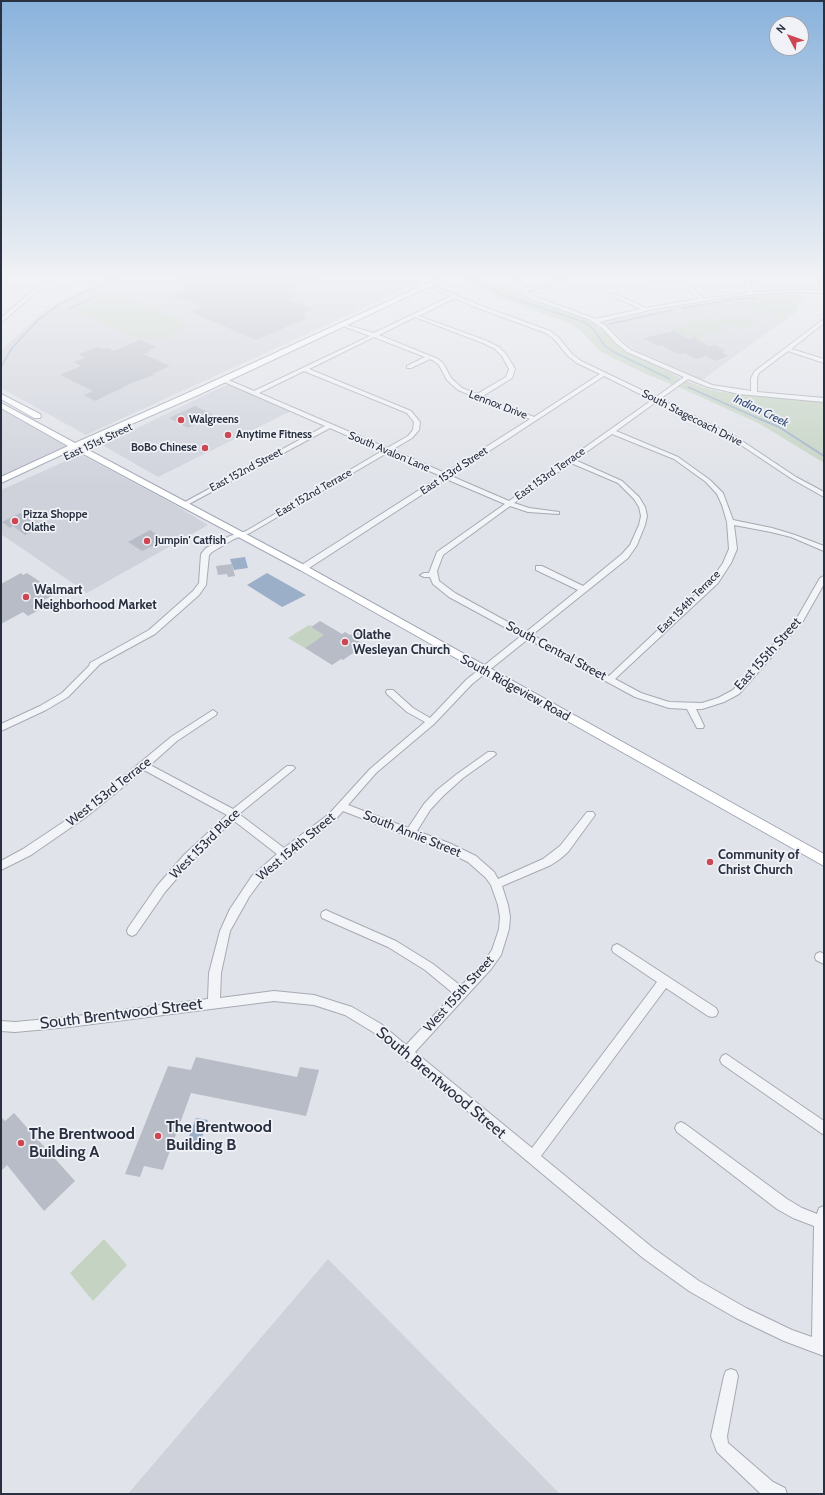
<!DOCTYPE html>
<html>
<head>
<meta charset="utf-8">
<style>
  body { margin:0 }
  #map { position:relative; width:825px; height:1495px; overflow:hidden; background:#e0e3e9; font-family:Cabin,sans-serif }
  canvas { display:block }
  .frame { position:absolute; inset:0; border:2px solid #293040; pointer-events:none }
  .north { position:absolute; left:769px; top:16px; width:40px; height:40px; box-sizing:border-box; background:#f0f2f7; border:1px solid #a0a4ae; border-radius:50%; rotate:311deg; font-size:11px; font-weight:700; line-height:16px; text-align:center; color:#293040 }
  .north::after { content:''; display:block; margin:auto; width:14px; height:18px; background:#cd4752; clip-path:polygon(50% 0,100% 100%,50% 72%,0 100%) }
</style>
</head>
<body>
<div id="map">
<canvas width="825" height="1495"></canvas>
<div class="frame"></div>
<div class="north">N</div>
</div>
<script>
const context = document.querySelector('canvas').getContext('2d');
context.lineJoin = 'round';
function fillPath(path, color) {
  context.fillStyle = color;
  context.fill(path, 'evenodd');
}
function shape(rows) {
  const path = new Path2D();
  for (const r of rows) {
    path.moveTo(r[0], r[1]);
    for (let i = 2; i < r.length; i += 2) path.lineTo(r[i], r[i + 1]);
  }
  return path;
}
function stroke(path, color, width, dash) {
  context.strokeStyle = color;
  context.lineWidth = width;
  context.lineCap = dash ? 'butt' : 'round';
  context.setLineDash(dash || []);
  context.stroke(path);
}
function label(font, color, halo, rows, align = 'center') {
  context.font = font + ' Cabin,sans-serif';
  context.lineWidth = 3.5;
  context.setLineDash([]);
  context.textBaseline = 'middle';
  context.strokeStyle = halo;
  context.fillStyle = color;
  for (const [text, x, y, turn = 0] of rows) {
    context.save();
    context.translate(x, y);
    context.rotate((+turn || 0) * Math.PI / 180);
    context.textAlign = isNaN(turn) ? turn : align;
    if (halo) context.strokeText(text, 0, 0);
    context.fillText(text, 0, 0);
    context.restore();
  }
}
fillPath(shape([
  [80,278,429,278,86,435,1,388,1,350,45,310,48,310,56,304,96,284,76,282],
  [779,294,801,294,805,303,797,303,799,306,796,312,702,380,635,350,626,344,604,322,664,309,733,298],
  [230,383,293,410,158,477,102,445],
  [1,405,75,446,1,480],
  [77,456,83,456,108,469,175,505,208,525,87,593,1,534,1,490],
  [328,1259,560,1494,128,1494]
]), '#cfd2db');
fillPath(shape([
  [463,278,480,278,498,289,515,286,517,292,531,300,583,318,594,324,604,332,617,346,625,352,667,371,679,377,679,378,705,388,720,392,824,402,824,463,760,424,679,387,646,374,601,352,581,331,571,324,497,297],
  [788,294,797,307,795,311,783,320,769,311,748,308,737,304,733,298],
  [108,297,131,299,178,318,183,322,183,327,177,332,166,337,152,339,140,338,131,336,79,313,81,312,82,307,88,303],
  [708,318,721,323,720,321,733,318,746,319,757,322,743,329,728,324,719,329,727,331,725,332,717,332,698,337,707,342,704,343,693,337,692,335,687,336,671,329,698,320,702,322,706,321,704,319],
  [309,625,312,626,311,627,333,640,318,639,305,648,288,638],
  [104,1239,127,1265,93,1301,70,1273]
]), '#c5d3c2');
fillPath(shape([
  [245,557,248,568,234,570,230,559],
  [267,573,306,595,282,607,247,585],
  [196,1118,208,1120,198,1149,185,1147]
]), '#9cafc9');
stroke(shape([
  [473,278,500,294,584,322,593,329,605,346,614,352,670,379],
  [104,283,113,278],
  [736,299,756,298],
  [683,308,732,300],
  [70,309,94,297],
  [609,324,673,310],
  [1,367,12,348,38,320,61,303,100,285],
  [688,387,762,420]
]), '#9cafc9', 1.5);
stroke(shape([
  [760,419,779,427,824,456]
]), '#9cafc9', 2);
fillPath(shape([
  [185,278,231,278,241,282,250,278,259,280,262,278,318,278,288,291,300,295,289,300,312,309,302,315,307,318,256,340,191,312,202,306,182,298,179,300,170,296,187,290,184,288,187,287,174,282],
  [675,331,689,339,693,337,708,346,715,345,726,351,721,352,728,356,715,361,706,356,696,359,685,353,678,354,663,346,656,345,643,338],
  [140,340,156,347,149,350,151,352,143,354,170,366,152,374,154,375,132,383,95,401,84,395,93,391,60,375,81,366,73,362,85,358,79,354,97,347,103,349,108,348,114,351],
  [195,406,214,415,188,428,169,418],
  [20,513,41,527,25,535,13,526,10,528,2,522],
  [150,530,166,540,142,551,128,542],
  [232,564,235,576,228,577,227,574,218,575,216,566],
  [21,573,23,575,27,573,57,593,44,600,50,604,28,616,23,612,1,624,1,584],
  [320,621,342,634,345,632,350,635,357,631,364,635,357,640,365,645,343,660,341,659,332,665,305,648,324,635,311,627],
  [196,1057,297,1077,300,1067,319,1070,306,1116,191,1093,163,1170,144,1166,140,1177,125,1174,168,1066,191,1070],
  [14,1113,75,1181,44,1211,7,1165,1,1171,1,1117,5,1121]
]), '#b8bcc6');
const minor = shape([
  [47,278,52,278,1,323,1,318,47,278],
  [512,278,517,278,525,288,542,285,560,278,567,278,545,287,527,291,533,296,596,319,641,309,612,296,612,295,614,294,646,308,699,299,688,290,683,280,657,280,655,278,688,278,688,283,692,288,704,299,749,293,745,285,748,278,752,278,749,285,753,292,788,290,821,290,819,284,824,279,824,293,788,292,736,296,654,309,599,322,605,325,621,342,631,350,712,385,751,391,751,378,755,371,824,319,824,323,791,349,824,359,824,363,788,351,759,373,757,378,757,392,824,398,824,402,739,394,708,387,688,379,660,399,736,437,796,477,824,492,824,497,792,479,732,439,656,402,616,431,678,457,710,480,723,493,733,520,772,528,795,535,824,546,824,551,791,537,771,532,734,525,737,549,731,563,718,583,615,679,641,693,669,702,702,703,718,698,733,690,797,618,820,578,824,576,824,584,803,621,739,694,724,702,702,709,696,709,704,726,703,728,697,728,687,709,669,708,635,697,528,639,472,684,434,724,376,773,348,805,408,828,424,804,437,790,457,774,488,752,494,752,496,754,494,756,463,778,443,796,430,810,417,831,449,843,476,856,494,872,498,879,543,859,560,846,587,812,593,812,595,815,568,852,560,859,551,865,502,886,508,905,510,917,509,929,501,955,491,969,415,1052,532,1148,657,982,613,952,612,949,613,946,617,944,621,946,716,1008,718,1012,716,1016,712,1017,708,1016,666,988,541,1156,653,1248,699,1281,746,1308,792,1330,812,1337,814,1226,793,1218,777,1209,677,1132,675,1128,677,1124,681,1122,685,1124,787,1199,802,1208,817,1214,819,1208,824,1206,824,1356,784,1341,736,1318,689,1291,643,1258,373,1032,345,1015,314,1005,274,1001,69,1027,15,1032,1,1031,1,1021,15,1022,69,1017,208,999,209,973,220,931,230,909,252,876,277,854,233,820,192,861,165,892,136,934,132,936,128,934,127,931,128,928,157,886,184,855,227,815,144,770,86,817,31,855,1,870,1,861,23,849,80,811,100,796,171,737,213,710,217,713,216,715,177,741,150,765,233,809,287,766,293,766,295,768,293,770,239,814,284,848,329,814,370,769,425,722,407,712,387,694,386,692,387,690,393,690,413,708,430,718,466,680,521,636,449,597,433,584,430,577,424,577,420,575,424,573,429,573,437,552,505,504,446,479,306,570,300,570,300,566,441,476,387,453,250,533,234,539,212,552,209,555,206,585,199,595,155,634,100,664,68,697,46,710,1,731,1,724,40,706,62,693,89,666,90,663,149,630,193,591,199,583,201,554,206,548,230,536,246,531,382,451,330,428,187,505,183,505,183,503,325,426,222,381,222,379,226,379,254,391,370,336,343,326,343,324,374,333,451,296,428,286,428,285,430,284,479,305,550,331,559,338,572,354,581,361,656,397,684,377,627,352,617,344,601,327,588,319,529,298,521,291,512,278],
  [455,298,475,307,546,333,555,340,568,356,577,363,600,374,534,417,483,396,512,378,515,369,506,354,499,347,487,341,419,316,455,298],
  [415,317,483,343,495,349,502,356,509,369,506,377,477,394,462,388,451,378,443,363,438,359,379,335,415,317],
  [374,337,425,357,407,366,407,368,411,368,430,359,434,361,439,365,447,380,458,390,530,419,445,473,392,450,412,438,419,430,420,422,411,411,309,369,374,337],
  [304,371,407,413,414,422,413,430,408,436,387,448,259,393,304,371],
  [604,376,652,400,509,501,451,476,604,376],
  [612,434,674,459,706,482,717,494,722,505,727,522,729,549,723,563,712,579,609,676,532,635,628,558,637,545,645,525,647,516,645,507,639,497,622,481,575,460,612,434],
  [571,463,618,483,634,499,639,507,641,516,639,525,630,545,622,554,583,586,542,566,536,566,536,570,578,590,526,632,455,593,439,581,437,571,443,555,510,506,528,512,559,514,559,512,529,508,514,503,571,463],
  [343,811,441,849,468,862,486,878,491,885,498,905,500,917,499,929,492,950,483,963,461,986,433,964,396,941,330,912,326,910,322,912,321,915,322,918,388,947,425,970,454,994,406,1045,381,1024,352,1007,314,995,274,991,220,998,221,973,230,931,249,897,260,882,288,857,335,820,343,811],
  [820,952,824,954,824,964,816,960,815,957,816,954,820,952],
  [726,1054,824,1121,824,1135,722,1064,720,1060,722,1056,726,1054],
  [731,1369,736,1371,738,1376,727,1436,728,1443,773,1482,785,1488,787,1494,761,1494,717,1452,711,1436,724,1376,726,1371,731,1369]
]);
const major = shape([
  [439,278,447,278,196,396,81,446,306,566,824,854,824,866,300,570,74,449,1,483,1,477,68,446,1,408,1,403,75,443,190,392,439,278],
  [1,394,40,414,41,416,40,418,34,418,1,399,1,394]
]);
stroke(minor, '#a5aab3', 2);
stroke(major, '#a0a7b5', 2);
fillPath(minor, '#f3f4f7');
fillPath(major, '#fff');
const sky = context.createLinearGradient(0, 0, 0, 487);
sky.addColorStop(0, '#89b2dc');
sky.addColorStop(0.57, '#f1f2f5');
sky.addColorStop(1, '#f1f2f500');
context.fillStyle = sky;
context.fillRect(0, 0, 825, 487);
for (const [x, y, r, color] of [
  [181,420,4,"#cd4752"],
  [228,435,4,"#cd4752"],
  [205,448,4,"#cd4752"],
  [15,521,4,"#cd4752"],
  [147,541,4,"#cd4752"],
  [26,597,4,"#cd4752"],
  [345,642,4,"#cd4752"],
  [710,862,4,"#cd4752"],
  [158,1136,4,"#cd4752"],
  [21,1143,4,"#cd4752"]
]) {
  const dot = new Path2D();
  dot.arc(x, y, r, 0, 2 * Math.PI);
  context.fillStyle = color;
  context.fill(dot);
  stroke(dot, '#f0f2f7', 1.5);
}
label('11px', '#293040', '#f0f2f7', [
  ["Lennox Drive",498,405,21],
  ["South Stagecoach Drive",692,418,27],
  ["East 151st Street",98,442,-25],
  ["South Avalon Lane",389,452,23],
  ["East 152nd Street",246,470,-28],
  ["East 153rd Street",454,471,-33],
  ["East 153rd Terrace",550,474,-35],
  ["East 152nd Terrace",314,493,-30],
  ["East 154th Terrace",689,602,-45]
]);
label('bold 11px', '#293040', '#f0f2f7', [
  ["Walgreens",189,420],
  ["Anytime Fitness",236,435],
  ["BoBo Chinese",197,448,"right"],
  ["Pizza Shoppe",23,515],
  ["Olathe",23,528],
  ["Jumpin' Catfish",155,541]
], 'left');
label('italic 12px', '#344c74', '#f0f2f7', [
  ["Indian Creek",761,411,26]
]);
label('bold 13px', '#293040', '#f0f2f7', [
  ["Walmart",34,590],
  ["Neighborhood Market",34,605],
  ["Olathe",353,635],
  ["Wesleyan Church",353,650],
  ["Community of",718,855],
  ["Christ Church",718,870]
], 'left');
label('13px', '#293040', '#f0f2f7', [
  ["South Central Street",556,651,28],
  ["East 155th Street",768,654,-48],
  ["South Ridgeview Road",515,688,29],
  ["West 153rd Terrace",109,792,-38],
  ["South Annie Street",412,834,22],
  ["West 153rd Place",205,844,-45],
  ["West 154th Street",296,847,-40],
  ["West 155th Street",459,994,-48]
]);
label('16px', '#293040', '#f0f2f7', [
  ["South Brentwood Street",121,1014,-7],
  ["South Brentwood Street",441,1083,40]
]);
label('bold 16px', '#293040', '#f0f2f7', [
  ["The Brentwood",166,1127],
  ["Building B",166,1145],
  ["The Brentwood",29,1134],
  ["Building A",29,1152]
], 'left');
</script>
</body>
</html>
